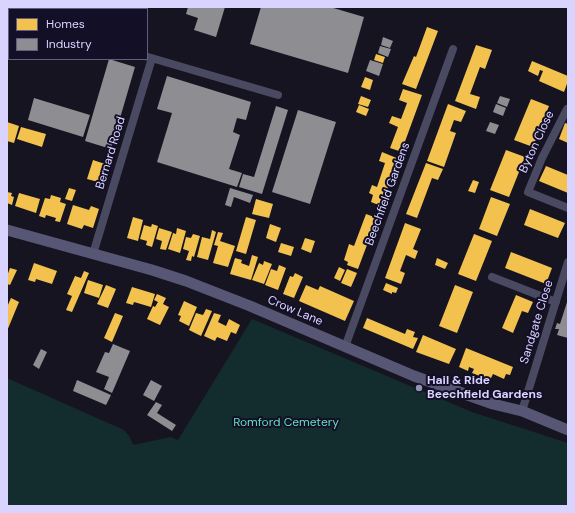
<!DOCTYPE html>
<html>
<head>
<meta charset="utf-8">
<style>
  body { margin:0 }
  #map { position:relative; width:575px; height:513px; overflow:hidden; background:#161421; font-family:"DM Sans",sans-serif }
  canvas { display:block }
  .frame { position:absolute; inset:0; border:8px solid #d9d4ff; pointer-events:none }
  .legend { position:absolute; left:8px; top:8px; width:140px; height:52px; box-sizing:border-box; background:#130f26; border:1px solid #625e7d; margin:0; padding:5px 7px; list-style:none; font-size:12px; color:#d9d4ff }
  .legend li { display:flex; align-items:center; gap:8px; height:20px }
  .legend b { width:20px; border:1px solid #625e7d }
</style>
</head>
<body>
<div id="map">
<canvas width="575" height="513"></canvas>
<div class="frame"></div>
<ul class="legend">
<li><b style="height:11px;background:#f2c14e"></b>Homes</li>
<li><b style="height:11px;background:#8d8d92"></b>Industry</li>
</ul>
</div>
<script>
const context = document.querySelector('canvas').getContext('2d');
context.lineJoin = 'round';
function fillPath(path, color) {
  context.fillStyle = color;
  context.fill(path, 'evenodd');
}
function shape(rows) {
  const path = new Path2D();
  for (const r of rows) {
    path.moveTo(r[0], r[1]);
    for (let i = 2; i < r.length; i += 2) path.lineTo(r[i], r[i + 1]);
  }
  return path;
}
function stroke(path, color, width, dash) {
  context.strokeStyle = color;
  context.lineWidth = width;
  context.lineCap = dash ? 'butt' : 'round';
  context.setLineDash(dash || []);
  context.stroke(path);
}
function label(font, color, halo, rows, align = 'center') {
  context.font = font + ' "DM Sans",sans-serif';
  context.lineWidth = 4;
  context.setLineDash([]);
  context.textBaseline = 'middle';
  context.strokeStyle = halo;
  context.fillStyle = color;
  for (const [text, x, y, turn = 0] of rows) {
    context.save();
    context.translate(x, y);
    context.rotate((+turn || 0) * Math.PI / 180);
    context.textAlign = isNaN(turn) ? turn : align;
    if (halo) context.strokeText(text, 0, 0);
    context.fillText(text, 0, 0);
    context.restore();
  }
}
fillPath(shape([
  [252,319,472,412,568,443,568,506,7,506,7,378,124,430,130,437,133,445,171,437,178,440]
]), '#132c2d');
fillPath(shape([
  [427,27,438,31,416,89,402,84,414,56,416,57],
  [476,45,492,50,485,69,480,67,470,94,480,97,476,109,455,101],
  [376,54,385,57,383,63,374,60],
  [532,61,568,76,568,81,564,92,539,81,543,71,540,70,538,76,528,71],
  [365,77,373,80,370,90,361,87],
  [403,89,422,95,403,147,401,146,399,151,390,148,398,127,389,123,392,116,401,119,407,103,399,100],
  [361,96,371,100,368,107,358,104],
  [531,99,549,106,533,147,514,140],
  [448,104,466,111,461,122,454,120,450,131,456,133,444,167,427,161],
  [359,105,369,109,366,116,356,112],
  [7,122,19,126,14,143,7,141],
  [565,123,568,124,568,143,559,139],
  [21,127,46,134,42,147,17,139],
  [506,150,525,157,509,197,490,190],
  [382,152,399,159,381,206,371,202,373,195,369,193,372,185,377,187,385,163,379,161],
  [93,160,108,165,102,183,87,179],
  [426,163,443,169,438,180,432,178,417,218,406,214],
  [546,166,568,175,568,193,539,181],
  [473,180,479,182,475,193,468,191],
  [69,188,76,190,72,201,65,199],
  [7,192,12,193,11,196,14,197,12,205,7,203],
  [19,193,40,199,36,213,15,206],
  [51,195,61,198,60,202,66,204,60,222,55,221,56,218,46,215,45,218,39,216,45,198,50,199],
  [491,197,510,204,497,236,479,229],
  [256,199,273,204,269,218,252,214],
  [73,205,89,210,91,206,99,209,93,228,84,225,82,229,67,224],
  [530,209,565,223,558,238,524,225],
  [366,214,377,218,358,269,347,265,348,262,344,260,349,244,354,246],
  [133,217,143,220,138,241,127,238],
  [246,217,256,220,246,254,236,251],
  [405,223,421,229,413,249,418,251,415,259,406,255,400,271,405,273,401,284,385,278],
  [152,224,158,226,152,247,146,245,147,241,140,239,144,225,151,227],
  [270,224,281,228,276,242,266,238],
  [159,228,172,232,166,250,160,249,162,241,156,239],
  [177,228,186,231,180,253,168,249,173,233,176,234],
  [212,230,216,232,208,260,197,257,202,237,210,239],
  [218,232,223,233,220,241,235,246,228,267,213,263,218,246,214,245],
  [193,234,200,236,194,257,192,256,191,261,186,260,189,251,183,249,186,237,191,238],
  [474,234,492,241,476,281,458,274],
  [305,238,315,241,311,253,301,249],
  [281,243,294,247,291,256,278,252],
  [511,252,552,268,546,284,505,268],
  [252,255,258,257,251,280,230,274,235,258,242,260,241,263,249,266],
  [437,258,448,263,445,269,435,265],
  [264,261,272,264,264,284,252,280,259,263,263,265],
  [34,263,57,271,52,284,36,279,35,282,28,280],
  [279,265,286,268,278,290,265,285,271,269,277,271],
  [339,267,345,270,340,281,334,278],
  [10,268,17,270,10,285,7,284,7,276],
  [347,269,357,273,351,287,341,283],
  [84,271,89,273,72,312,66,310,72,296,67,294,75,276,81,278],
  [295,273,303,277,294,298,283,294,290,276,293,277],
  [88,280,103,285,99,298,84,293],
  [386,283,398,288,396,293,392,292,392,294,383,290],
  [106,285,116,289,108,308,97,304],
  [306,285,318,290,320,286,354,301,345,321,299,301],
  [455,285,473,292,457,333,439,326],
  [132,287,155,294,151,307,134,302,133,305,126,303],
  [157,294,166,298,163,304,169,307,160,325,147,319,153,306,155,307,158,302,154,300],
  [516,295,533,302,528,313,522,311,513,333,502,328],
  [11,298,19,302,7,331,7,307],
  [184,301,197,307,189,326,179,321,181,316,178,315],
  [206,309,212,311,201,336,189,330,196,313,203,315],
  [115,313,123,316,112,342,104,338],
  [214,313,221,315,218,322,226,326,229,319,240,325,236,334,231,332,227,341,217,337,215,341,204,336],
  [367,318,405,334,407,329,415,332,413,337,418,338,413,349,363,328],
  [423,335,456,349,449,364,416,352],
  [466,348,513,367,510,375,506,374,504,379,493,374,490,380,472,373,474,369,469,367,468,371,459,367]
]), '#f2c14e');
fillPath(shape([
  [88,7,115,7,115,9,93,9],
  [188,7,225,7,216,37,194,30,198,18,186,14],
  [261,7,330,7,364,17,348,73,250,44],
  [7,28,9,29,9,53,7,53],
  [383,37,393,41,390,48,381,45],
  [380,46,391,49,388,57,378,53],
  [109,59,135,67,111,149,85,141],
  [370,60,383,64,379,76,366,71],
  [167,76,251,102,246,120,237,118,233,132,240,135,229,169,242,173,237,187,157,162,172,113,157,109],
  [500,96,510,99,507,107,497,103],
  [34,98,90,115,83,137,28,120],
  [496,104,506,108,503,116,493,112],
  [276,106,288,110,262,194,239,187,243,174,254,177],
  [298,110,336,122,310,204,272,192],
  [490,122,499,125,495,134,486,131],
  [230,188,253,195,250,203,234,197,231,207,225,205],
  [568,299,568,338,557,335,559,329,555,329,557,323,560,324],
  [113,344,130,351,112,393,104,389,109,377,96,372,105,352,109,353],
  [41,349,47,352,39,369,33,365],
  [77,380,111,395,106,405,73,391],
  [151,380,162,386,154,401,143,395],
  [156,402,162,405,157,413,176,425,172,431,147,415]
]), '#8d8d92');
stroke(shape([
  [7,15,9,15],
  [148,57,278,95],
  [568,110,567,109,542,158,528,192,568,208],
  [93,254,152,58],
  [492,277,556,302],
  [345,347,453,49],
  [522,411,568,262]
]), '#4a4962', 8);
stroke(shape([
  [7,230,152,270,186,281,250,306,414,376,493,404,522,411,568,430]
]), '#575674', 11);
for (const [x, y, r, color] of [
  [419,388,4,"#9591b1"]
]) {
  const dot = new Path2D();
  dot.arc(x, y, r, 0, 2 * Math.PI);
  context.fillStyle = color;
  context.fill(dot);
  stroke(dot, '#130f26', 1.5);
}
label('12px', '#d9d4ff', '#130f26', [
  ["Byton Close",537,142,-65],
  ["Bernard Road",111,153,-73],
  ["Beechfield Gardens",388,194,-70],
  ["Crow Lane",295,311,23],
  ["Sandgate Close",537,322,-73]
]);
label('bold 12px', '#d9d4ff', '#130f26', [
  ["Hail & Ride",427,381],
  ["Beechfield Gardens",427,395]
], 'left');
label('12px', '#5fe0c0', '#130f26', [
  ["Romford Cemetery",286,423]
]);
</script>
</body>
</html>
